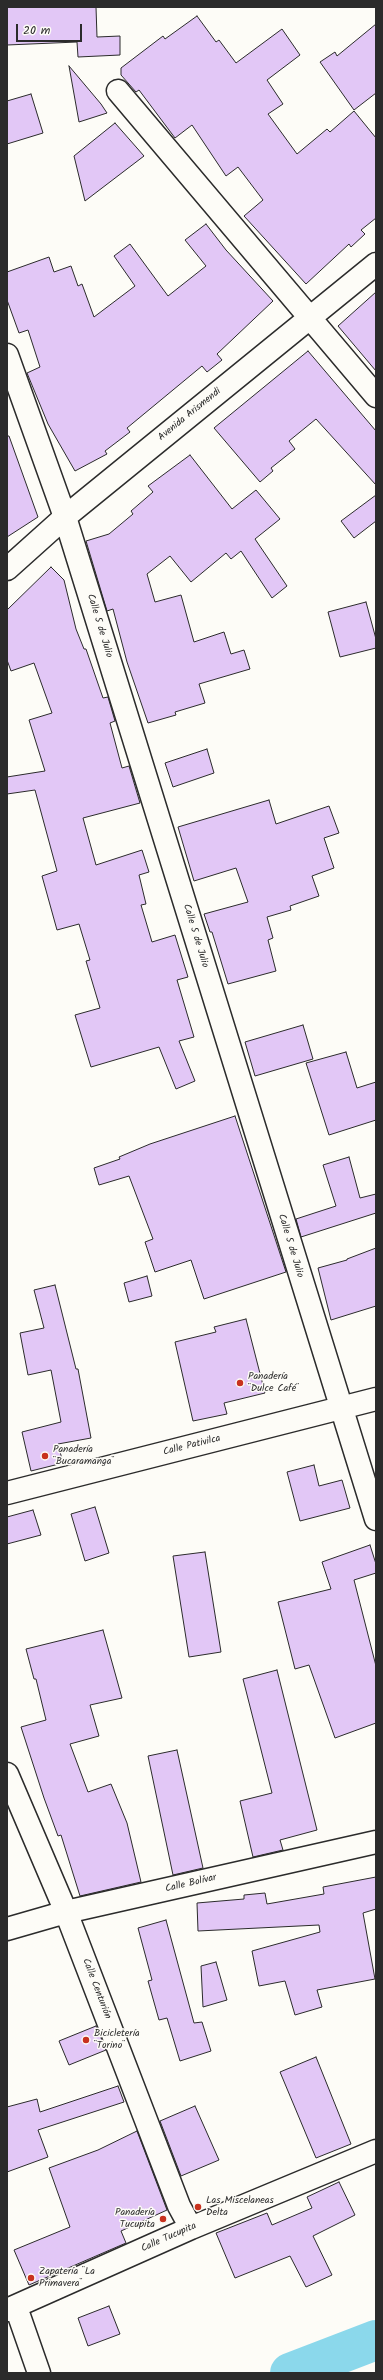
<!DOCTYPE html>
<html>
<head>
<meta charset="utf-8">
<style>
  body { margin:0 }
  #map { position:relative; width:383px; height:2380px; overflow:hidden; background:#fdfcf7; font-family:Kalam,sans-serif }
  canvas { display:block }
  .frame { position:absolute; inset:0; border:8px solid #2b2b2b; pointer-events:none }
  .scale { position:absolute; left:16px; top:24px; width:66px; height:18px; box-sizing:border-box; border:2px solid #2b2b2b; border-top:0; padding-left:5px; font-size:12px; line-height:14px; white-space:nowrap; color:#2b2b2b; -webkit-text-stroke:3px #fdfcf7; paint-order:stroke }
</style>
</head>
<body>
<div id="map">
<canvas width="383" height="2380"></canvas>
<div class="frame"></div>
<div class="scale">20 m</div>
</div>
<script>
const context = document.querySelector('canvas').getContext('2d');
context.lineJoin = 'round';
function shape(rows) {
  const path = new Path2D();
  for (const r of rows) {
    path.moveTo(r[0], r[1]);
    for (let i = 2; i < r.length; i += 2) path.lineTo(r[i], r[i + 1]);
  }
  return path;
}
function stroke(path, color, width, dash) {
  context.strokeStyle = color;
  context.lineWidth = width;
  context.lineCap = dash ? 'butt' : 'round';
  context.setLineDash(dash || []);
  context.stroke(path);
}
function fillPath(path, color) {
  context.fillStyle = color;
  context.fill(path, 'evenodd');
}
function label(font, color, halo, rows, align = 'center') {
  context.font = font + ' Kalam,sans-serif';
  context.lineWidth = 3;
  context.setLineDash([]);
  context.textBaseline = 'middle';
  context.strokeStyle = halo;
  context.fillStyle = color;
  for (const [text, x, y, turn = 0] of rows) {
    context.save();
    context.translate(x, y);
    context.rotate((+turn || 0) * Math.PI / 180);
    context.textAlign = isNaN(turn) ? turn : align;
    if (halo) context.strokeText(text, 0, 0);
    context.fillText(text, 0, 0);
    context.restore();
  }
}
stroke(shape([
  [290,2373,376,2340]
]), '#8bd8eb', 40);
const building = shape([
  [7,7,96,7,97,37,120,36,120,55,78,57,77,42,7,45,7,7],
  [197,16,216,42,219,40,236,63,282,29,300,55,267,80,283,104,268,114,297,154,327,129,330,132,354,111,376,138,376,218,361,230,365,234,351,247,349,244,306,284,244,216,263,200,238,167,226,176,192,125,175,138,139,90,136,92,121,75,121,68,163,36,165,39,197,16],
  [376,24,376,93,354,110,320,62,335,52,337,56,376,24],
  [69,66,101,104,107,113,79,122,69,66],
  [31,94,43,133,7,144,7,101,31,94],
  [115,123,144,156,85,201,74,156,115,123],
  [206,224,226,250,273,301,217,354,222,360,207,372,202,366,127,428,130,432,105,451,107,454,75,471,48,424,27,373,40,367,28,330,19,333,7,300,7,272,49,257,54,272,71,266,78,286,82,284,94,317,135,286,114,256,130,244,168,296,206,266,185,240,206,224],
  [376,292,376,371,338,326,376,292],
  [308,351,376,431,376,485,316,419,289,441,295,449,271,468,273,471,260,482,214,428,308,351],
  [7,436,9,436,38,517,7,537,7,436],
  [190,455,232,509,256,490,280,519,255,539,287,586,272,598,241,551,231,559,226,553,191,582,170,556,147,574,155,602,181,595,194,642,224,632,231,654,244,650,250,669,199,684,205,703,175,712,176,715,148,723,127,662,113,609,107,611,86,541,109,534,133,514,131,511,153,492,148,486,190,455],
  [376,495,376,521,354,538,341,521,376,495],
  [51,567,64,580,76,629,84,649,86,649,103,698,108,697,115,721,110,723,122,768,129,766,140,803,83,818,96,865,142,850,149,872,139,875,146,904,141,905,152,942,175,935,188,977,177,980,194,1037,179,1041,195,1081,176,1089,159,1047,91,1067,75,1015,100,1008,86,961,90,960,79,924,57,930,42,876,57,871,35,790,7,794,7,777,45,771,29,720,52,713,34,663,11,671,7,660,7,610,51,567],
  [366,602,376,639,376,648,340,657,328,612,366,602],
  [207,749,214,773,173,787,165,763,207,749],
  [269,800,276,824,329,806,339,833,324,838,334,868,312,876,319,896,290,906,291,910,267,917,273,938,268,940,276,971,228,984,212,932,210,932,204,914,248,902,236,868,194,881,178,827,269,800],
  [303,1025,313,1059,255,1076,245,1042,303,1025],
  [346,1052,357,1088,376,1082,376,1120,329,1135,306,1063,346,1052],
  [235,1116,286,1272,204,1299,191,1260,155,1272,145,1242,153,1239,129,1176,99,1185,94,1168,120,1159,119,1157,150,1144,235,1116],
  [349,1157,360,1198,376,1194,376,1213,301,1237,296,1219,336,1206,323,1165,349,1157],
  [376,1248,376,1306,331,1320,318,1268,347,1260,347,1259,376,1248],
  [147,1276,152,1296,129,1302,124,1283,147,1276],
  [55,1285,76,1369,78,1369,91,1438,58,1444,63,1463,31,1471,22,1432,61,1422,51,1370,28,1375,20,1333,44,1328,34,1290,55,1285],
  [246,1319,265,1393,224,1403,227,1414,193,1421,175,1342,216,1332,214,1327,246,1319],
  [314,1465,319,1486,342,1480,350,1508,300,1521,287,1472,314,1465],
  [95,1507,109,1553,85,1561,71,1514,95,1507],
  [33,1510,41,1535,7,1544,7,1517,33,1510],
  [370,1545,376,1564,376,1573,354,1580,376,1666,376,1723,335,1738,309,1665,295,1669,278,1602,331,1589,322,1562,370,1545],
  [205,1552,221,1652,189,1657,173,1556,205,1552],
  [103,1630,122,1698,90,1705,99,1736,70,1744,88,1792,111,1784,127,1823,141,1882,80,1896,61,1835,58,1836,44,1798,21,1727,46,1720,36,1679,34,1679,26,1649,103,1630],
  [277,1670,317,1830,280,1840,283,1850,253,1857,240,1801,272,1793,243,1679,277,1670],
  [177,1750,203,1868,173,1875,148,1756,177,1750],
  [376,1877,376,1909,363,1913,375,1979,317,1990,322,2007,295,2015,285,1981,259,1986,252,1951,320,1932,319,1925,198,1931,197,1903,244,1899,244,1895,265,1893,267,1904,324,1894,323,1887,376,1877],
  [166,1920,194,2023,202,2022,211,2051,180,2061,167,2018,159,2020,148,1981,152,1980,138,1928,166,1920],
  [216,1962,227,2000,203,2007,201,1966,216,1962],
  [96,2026,106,2050,69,2065,59,2041,96,2026],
  [316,2057,351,2144,316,2158,280,2072,316,2057],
  [118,2086,124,2102,38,2130,48,2157,7,2172,7,2107,37,2099,40,2112,118,2086],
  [195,2106,219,2160,181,2176,160,2121,195,2106],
  [137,2131,167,2210,121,2231,126,2243,29,2285,14,2250,70,2227,49,2168,98,2150,137,2131],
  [339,2182,355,2215,313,2236,332,2275,306,2287,290,2256,235,2278,216,2233,267,2213,272,2225,312,2208,307,2197,339,2182],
  [109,2306,120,2334,88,2346,78,2318,109,2306]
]);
fillPath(building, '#e2c7f6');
stroke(building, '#2b2b2b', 1);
const street = shape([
  [118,91,376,396],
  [7,355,65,517,376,1519],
  [7,569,65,517,376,264],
  [7,1493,376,1399],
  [7,1774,66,1912,179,2206,191,2228],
  [7,1929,66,1912,376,1842],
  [16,2307,39,2373],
  [7,2310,191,2228,376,2151]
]);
stroke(street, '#2b2b2b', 25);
stroke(street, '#fdfcf7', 22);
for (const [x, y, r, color] of [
  [240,1383,4,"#c8321e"],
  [45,1456,4,"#c8321e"],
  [86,2040,4,"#c8321e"],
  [198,2207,4,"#c8321e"],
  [163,2219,4,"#c8321e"],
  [31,2278,4,"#c8321e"]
]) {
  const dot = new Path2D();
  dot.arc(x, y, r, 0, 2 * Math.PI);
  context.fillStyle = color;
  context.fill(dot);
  stroke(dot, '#fdfcf7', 1.5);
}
label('10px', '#2b2b2b', '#fdfcf7', [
  ["Avenida Arismendi",190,415,-39],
  ["Calle 5 de Julio",99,626,73],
  ["Calle 5 de Julio",195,936,73],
  ["Calle 5 de Julio",290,1246,73],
  ["Calle Pativilca",192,1446,-14],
  ["Calle Bolívar",191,1884,-13],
  ["Calle Centurión",96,1989,69],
  ["Calle Tucupita",169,2238,-24]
]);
label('10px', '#2b2b2b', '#fdfcf7', [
  ["Panadería",248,1377],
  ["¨Dulce Café¨",248,1389],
  ["Panadería",53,1450],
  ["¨Bucaramanga¨",53,1462],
  ["Bicicletería",94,2034],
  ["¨Torino¨",94,2046],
  ["Las Miscelaneas",206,2201],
  ["Delta",206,2213],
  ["Panadería",155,2213,"right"],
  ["Tucupita",155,2225,"right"],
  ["Zapatería ¨La",39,2272],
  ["Primavera¨",39,2284]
], 'left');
</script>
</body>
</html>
